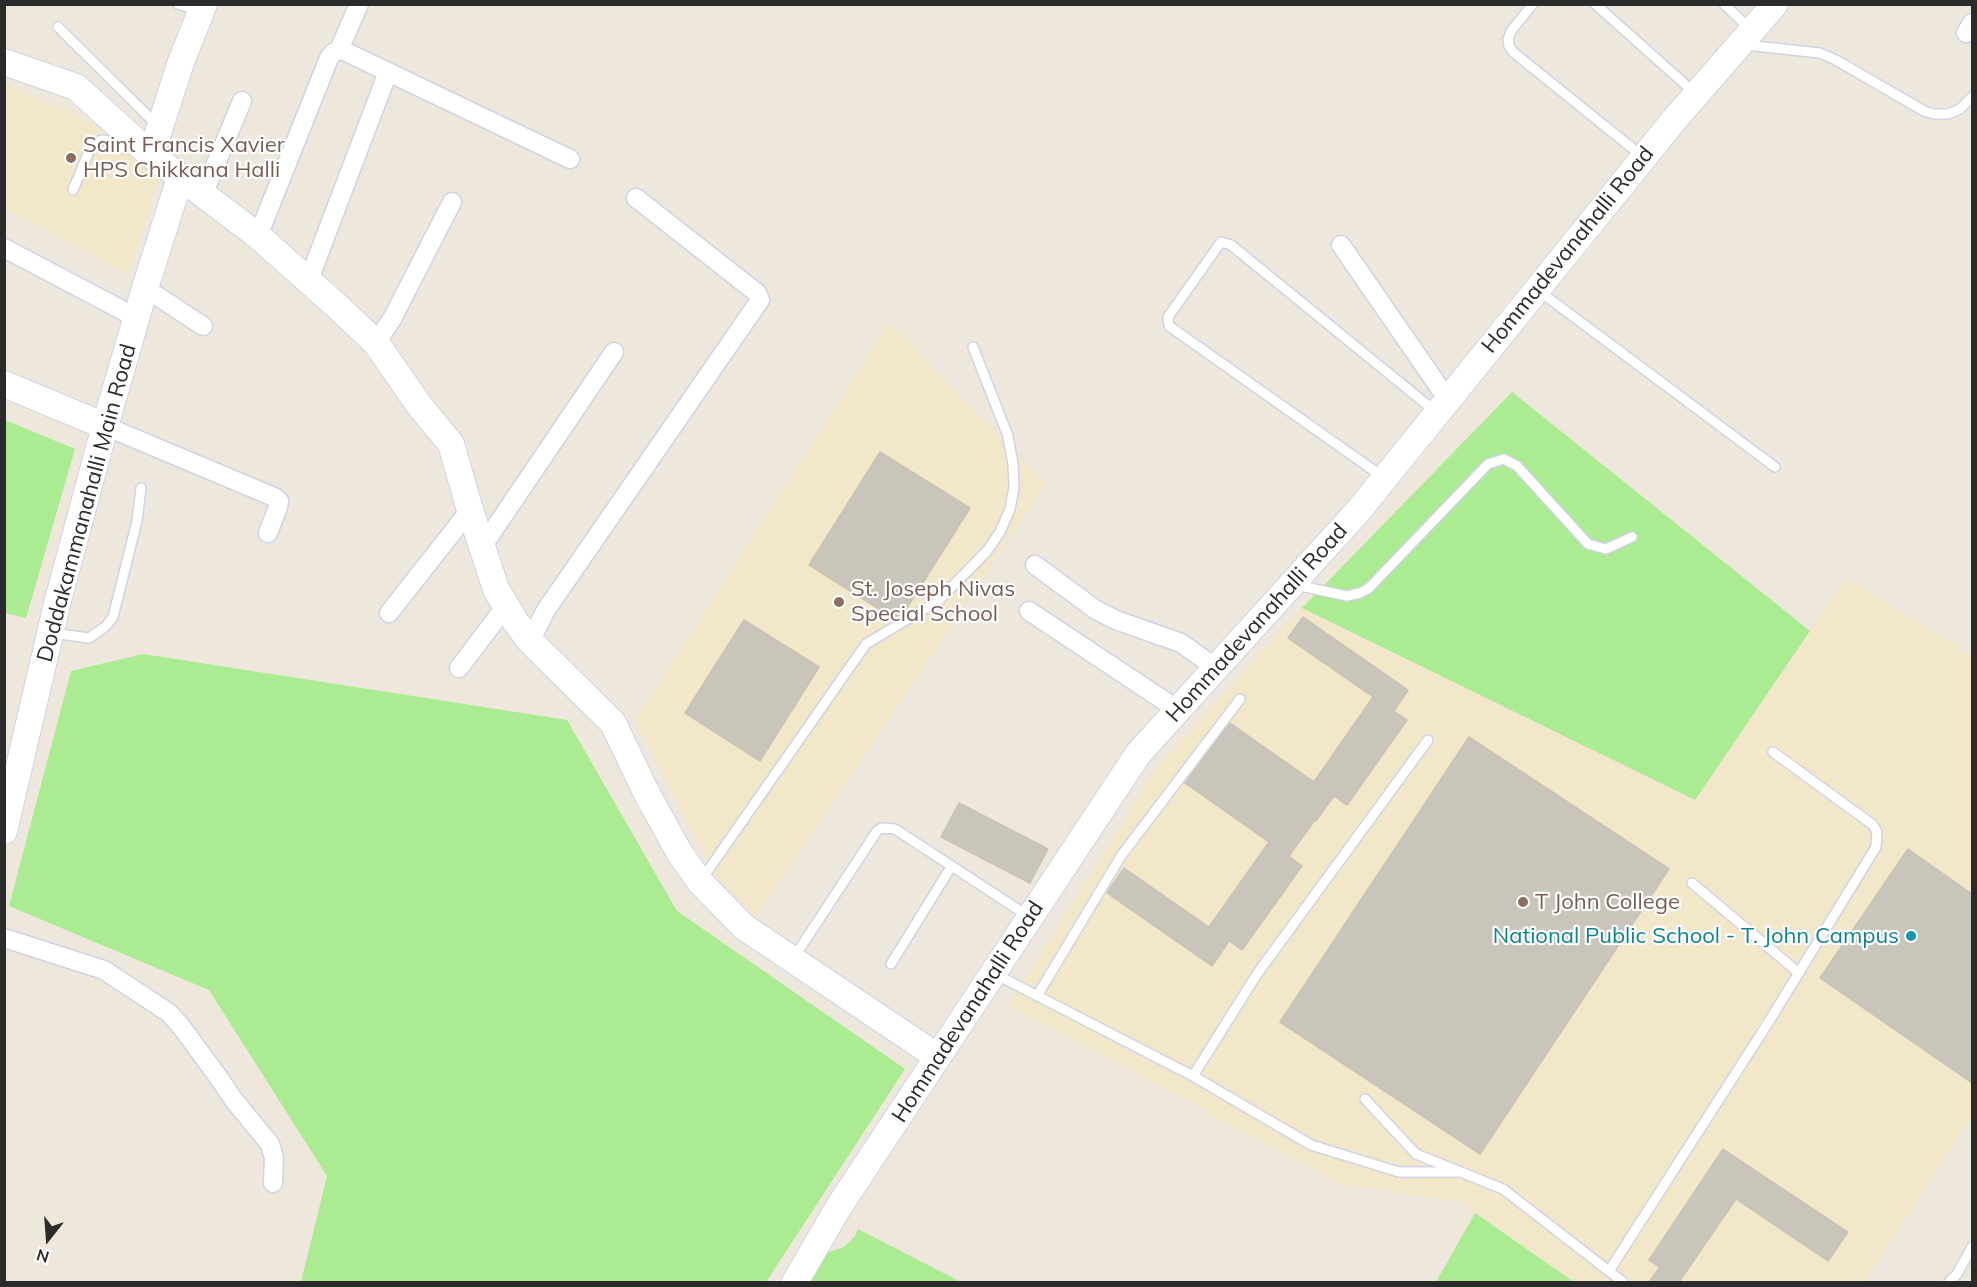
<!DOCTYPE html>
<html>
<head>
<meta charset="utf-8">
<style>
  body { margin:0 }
  #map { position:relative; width:1977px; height:1287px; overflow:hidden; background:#eee7db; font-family:Mulish,sans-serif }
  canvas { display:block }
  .frame { position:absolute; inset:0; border:6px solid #2b2b2b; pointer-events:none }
  .north { position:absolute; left:18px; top:1209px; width:60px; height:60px; -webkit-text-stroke:4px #fff; paint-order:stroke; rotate:197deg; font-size:16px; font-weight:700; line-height:24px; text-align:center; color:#2b2b2b }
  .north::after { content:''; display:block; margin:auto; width:21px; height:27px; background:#2b2b2b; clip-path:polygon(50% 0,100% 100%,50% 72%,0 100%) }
</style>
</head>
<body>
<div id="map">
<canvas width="1977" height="1287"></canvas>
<div class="frame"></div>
<div class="north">N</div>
</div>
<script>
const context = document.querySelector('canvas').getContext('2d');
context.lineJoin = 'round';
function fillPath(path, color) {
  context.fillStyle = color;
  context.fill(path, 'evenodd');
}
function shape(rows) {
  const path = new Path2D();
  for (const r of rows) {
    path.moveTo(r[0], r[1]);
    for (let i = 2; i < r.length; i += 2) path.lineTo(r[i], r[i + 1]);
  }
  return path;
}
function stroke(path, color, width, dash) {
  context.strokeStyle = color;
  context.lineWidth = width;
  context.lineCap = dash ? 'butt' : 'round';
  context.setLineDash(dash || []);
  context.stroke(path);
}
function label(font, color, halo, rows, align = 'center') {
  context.font = font + ' Mulish,sans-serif';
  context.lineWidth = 4.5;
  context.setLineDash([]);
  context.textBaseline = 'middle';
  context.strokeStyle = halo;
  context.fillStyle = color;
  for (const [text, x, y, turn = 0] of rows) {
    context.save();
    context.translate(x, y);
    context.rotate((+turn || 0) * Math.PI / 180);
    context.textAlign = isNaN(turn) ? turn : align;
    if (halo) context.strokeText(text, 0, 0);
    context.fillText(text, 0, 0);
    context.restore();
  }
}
fillPath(shape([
  [5,83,118,136,158,181,128,275,5,207],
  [889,323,1046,484,756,917,714,872,635,721],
  [1846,578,1972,656,1972,1116,1864,1282,1574,1282,1459,1201,1343,1185,1009,1005,1158,767,1302,608,1694,800]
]), '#f2e7c9');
fillPath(shape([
  [1512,392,1810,631,1695,800,1302,608],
  [5,420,75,449,26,618,5,613],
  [143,654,567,720,677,911,905,1069,766,1282,301,1282,327,1176,209,990,9,906,71,671],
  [1475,1213,1574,1282,1436,1282],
  [858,1229,961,1282,802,1282,820,1251,829,1252,844,1247,855,1236]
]), '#abeb91');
const building = shape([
  [880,452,970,508,903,614,895,619,809,565,880,452],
  [1303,617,1408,690,1394,711,1407,720,1347,805,1334,796,1316,821,1315,820,1289,856,1302,866,1242,950,1229,941,1212,966,1107,893,1124,868,1209,927,1269,842,1185,783,1230,723,1314,782,1373,697,1288,638,1303,617],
  [744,620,819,667,760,761,685,713,744,620],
  [1469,737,1669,869,1480,1154,1280,1022,1469,737],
  [959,803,1048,849,1030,883,941,837,959,803],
  [1908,849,1972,894,1972,1083,1820,978,1908,849],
  [1723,1149,1848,1232,1828,1261,1736,1199,1679,1282,1649,1282,1660,1267,1649,1260,1723,1149]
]);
fillPath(building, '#c9c5ba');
stroke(building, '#cac3b5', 1.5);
const lane = shape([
  [178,4,199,11],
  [1533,4,1511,31,1508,39,1509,46,1513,52,1632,148],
  [1595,4,1687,86],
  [1724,4,1750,29],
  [58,27,158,126],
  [1745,45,1820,53,1836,60,1924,111,1934,114,1948,114,1960,109,1972,97],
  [73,190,92,144,101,140,110,141,125,149,136,145],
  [1539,291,1775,467],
  [1383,477,1169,326,1168,317,1221,242,1231,245,1436,412],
  [1296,585,1347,596,1360,593,1369,588,1488,464,1504,459,1517,466,1588,544,1606,549,1632,537],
  [52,633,89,638,106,626,113,617,137,521,141,488],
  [1428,740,1257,974,1193,1076,1311,1145,1399,1172,1460,1172],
  [702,879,866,644,938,601,987,551,1000,532,1010,509,1014,487,1013,464,1008,436,973,347],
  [1692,883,1799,973],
  [793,959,877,831,882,828,895,829,1028,916],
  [891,964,951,867],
  [995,974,1193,1076],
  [1037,996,1121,856,1240,699],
  [1365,1099,1416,1154,1503,1189,1623,1282],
  [1609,1271,1768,1023,1876,847,1877,832,1873,825,1773,752],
  [1949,1282,1957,1274,1972,1247]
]);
const street = shape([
  [1966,33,1972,23],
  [339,50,359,4],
  [203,195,242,101],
  [258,236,329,58,333,53,339,50,344,51,570,159],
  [1341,245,1448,400],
  [4,248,137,318],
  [308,282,388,72],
  [145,288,203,326],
  [376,343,392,319,452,202],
  [105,426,274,497,279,501,278,507,268,533],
  [482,547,614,352],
  [1035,565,1096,610,1116,620,1181,643,1216,668],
  [1029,611,1178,710],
  [389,613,470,510],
  [530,641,546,610,760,300,757,293,636,198],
  [459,668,506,606],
  [4,938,104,970,169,1013,180,1025,219,1078,233,1099,270,1144,274,1158,273,1183]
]);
const secondary = shape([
  [4,62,76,87,151,155,258,236,338,307,376,343,419,405,451,444,470,510,496,589,515,621,530,641,613,723,646,792,679,852,700,882,744,927,938,1057],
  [151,155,181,62,204,4],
  [4,384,105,426],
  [4,831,57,604,105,426,145,288,180,178],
  [795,1282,838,1208,1138,754,1359,510,1674,120,1775,4]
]);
stroke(lane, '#d0d3e5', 12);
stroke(street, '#d0d3e5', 21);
stroke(secondary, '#d0d3e5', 28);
stroke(lane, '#fff', 9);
stroke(street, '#fff', 18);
stroke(secondary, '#fff', 26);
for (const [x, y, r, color] of [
  [71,158,6,"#8d6e63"],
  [839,602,6,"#8d6e63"],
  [1523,902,6,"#8d6e63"],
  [1911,936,6,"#0f9aa8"]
]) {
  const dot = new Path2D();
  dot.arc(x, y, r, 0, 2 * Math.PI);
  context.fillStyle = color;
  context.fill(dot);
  stroke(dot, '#fff', 2);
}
label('22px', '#785e54', '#fff', [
  ["Saint Francis Xavier",83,145],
  ["HPS Chikkana Halli",83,170],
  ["St. Joseph Nivas",851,589],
  ["Special School",851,614],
  ["T John College",1535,902]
], 'left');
label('22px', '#2b2b2b', '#fff', [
  ["Hommadevanahalli Road",1568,250,-51],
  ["Doddakammanahalli Main Road",87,503,-75],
  ["Hommadevanahalli Road",1257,623,-48],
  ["Hommadevanahalli Road",968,1012,-57]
]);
label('22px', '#0d838f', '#fff', [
  ["National Public School - T. John Campus",1899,936]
], 'right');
</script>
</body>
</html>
